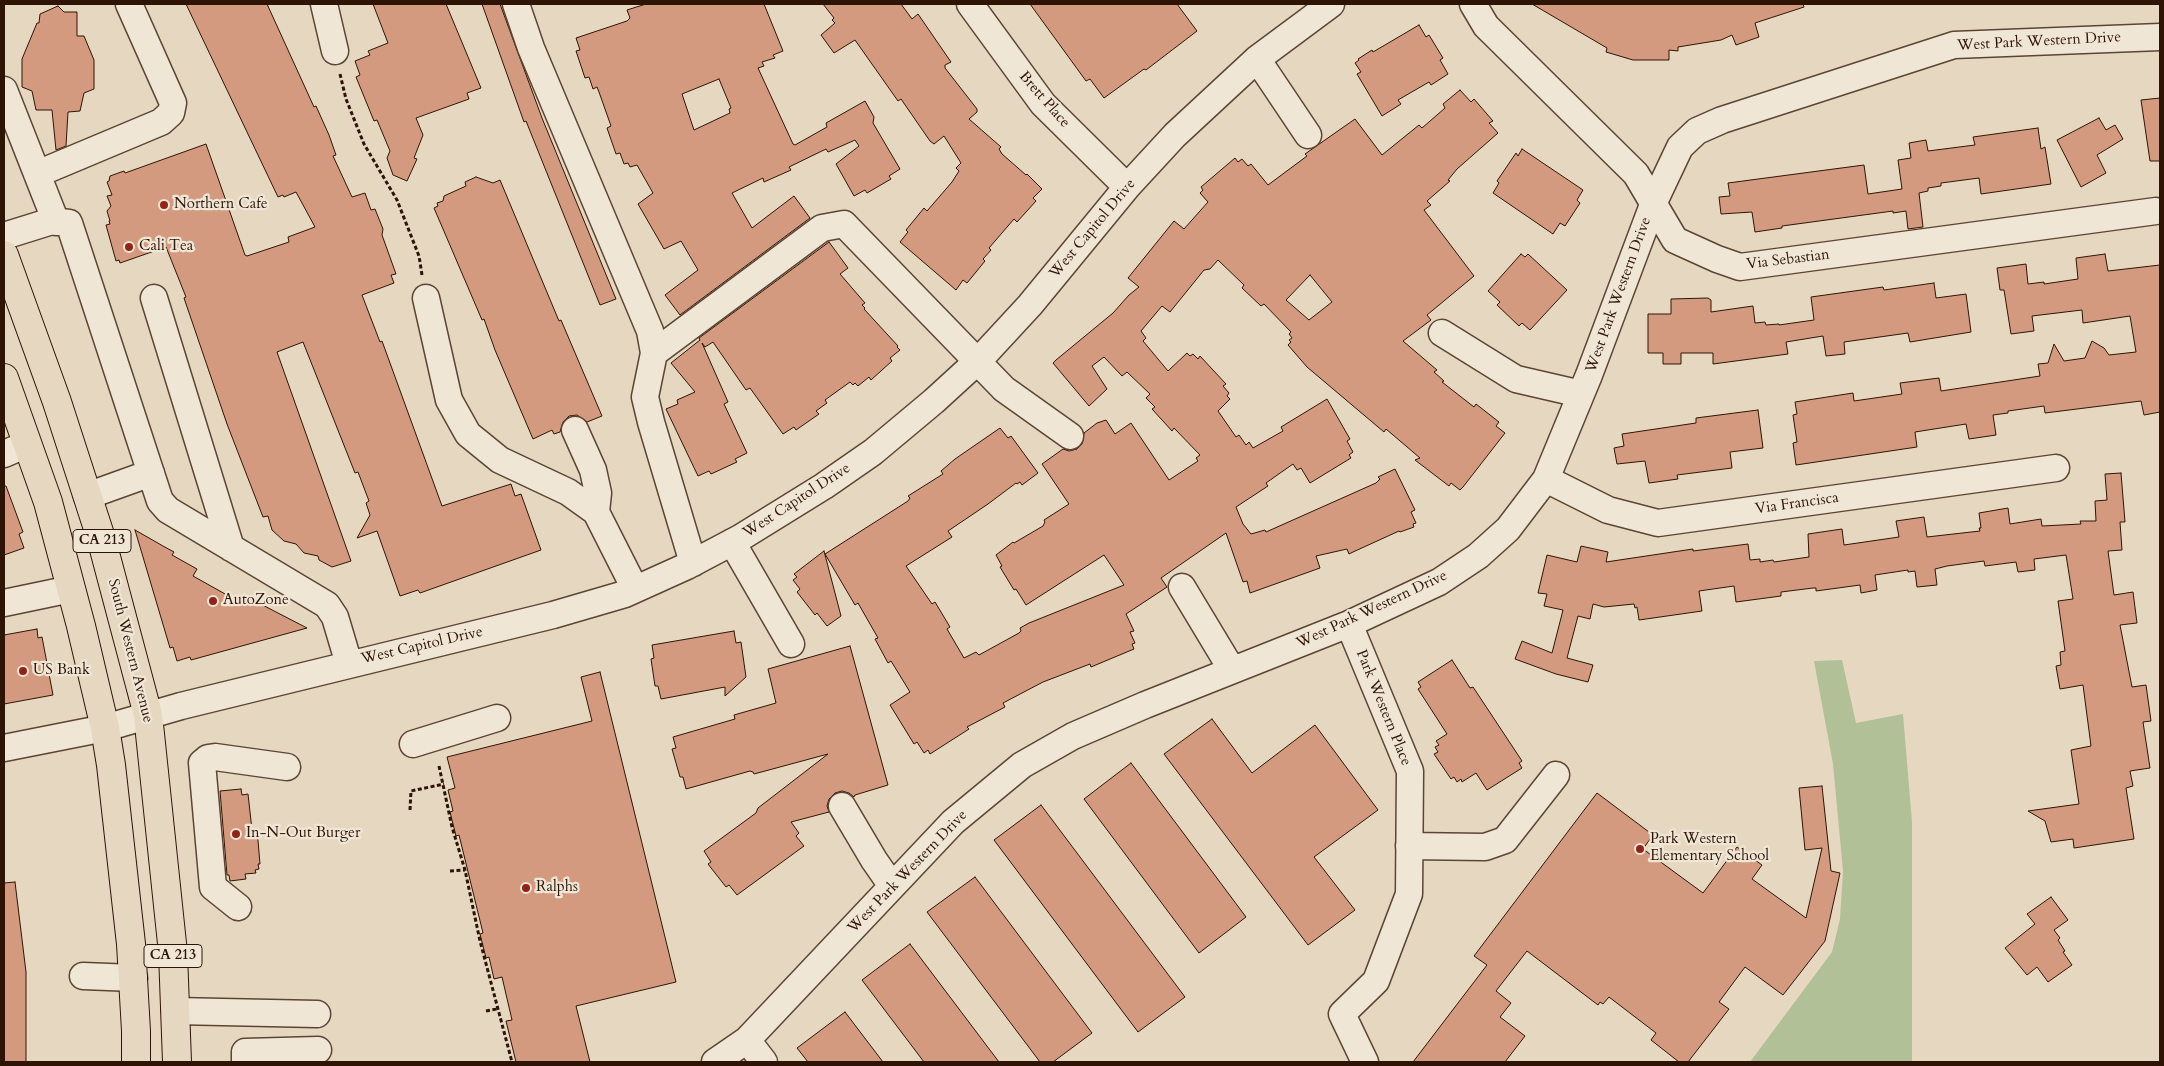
<!DOCTYPE html>
<html>
<head>
<meta charset="utf-8">
<style>
  body { margin:0 }
  #map { position:relative; width:2164px; height:1066px; overflow:hidden; background:#e6d8c0; font-family:Cardo,serif }
  canvas { display:block }
  .frame { position:absolute; inset:0; border:5px solid #2e1404; pointer-events:none }
</style>
</head>
<body>
<div id="map">
<canvas width="2164" height="1066"></canvas>
<div class="frame"></div>
</div>
<script>
const context = document.querySelector('canvas').getContext('2d');
context.lineJoin = 'round';
function fillPath(path, color) {
  context.fillStyle = color;
  context.fill(path, 'evenodd');
}
function shape(rows) {
  const path = new Path2D();
  for (const r of rows) {
    path.moveTo(r[0], r[1]);
    for (let i = 2; i < r.length; i += 2) path.lineTo(r[i], r[i + 1]);
  }
  return path;
}
function stroke(path, color, width, dash) {
  context.strokeStyle = color;
  context.lineWidth = width;
  context.lineCap = dash ? 'butt' : 'round';
  context.setLineDash(dash || []);
  context.stroke(path);
}
function label(font, color, halo, rows, align = 'center') {
  context.font = font + ' Cardo,serif';
  context.lineWidth = 4.5;
  context.setLineDash([]);
  context.textBaseline = 'middle';
  context.strokeStyle = halo;
  context.fillStyle = color;
  for (const [text, x, y, turn = 0] of rows) {
    context.save();
    context.translate(x, y);
    context.rotate((+turn || 0) * Math.PI / 180);
    context.textAlign = isNaN(turn) ? turn : align;
    if (halo) context.strokeText(text, 0, 0);
    context.fillText(text, 0, 0);
    context.restore();
  }
}
fillPath(shape([
  [1842,660,1856,723,1903,714,1912,822,1912,1062,1750,1062,1832,952,1840,919,1843,871,1833,764,1814,661]
]), '#b1c096');
const building = shape([
  [186,4,267,4,314,107,316,106,329,135,336,155,333,156,352,197,365,193,371,210,375,209,383,229,382,235,396,274,391,275,394,283,362,295,380,342,382,341,442,506,511,484,515,496,521,494,541,550,420,593,418,590,400,596,377,531,357,538,370,515,366,503,369,501,358,472,355,473,303,342,277,352,351,561,332,567,319,560,318,556,304,553,296,544,284,541,272,530,268,516,263,517,227,424,184,298,186,297,166,247,120,263,119,260,116,261,106,225,110,224,109,221,110,221,107,211,111,206,107,196,112,195,107,182,109,181,110,176,124,171,125,173,206,144,245,255,247,256,289,242,288,237,315,227,296,192,284,197,283,195,278,197,186,4],
  [373,4,446,4,481,88,467,93,469,99,416,118,423,135,414,158,417,159,407,181,393,175,387,158,390,151,377,120,374,121,356,77,360,75,355,61,370,55,368,51,388,43,373,4],
  [482,4,500,4,542,118,616,299,600,305,526,121,524,122,482,4],
  [646,4,764,4,783,51,773,55,775,58,762,62,764,66,758,68,793,144,795,145,827,127,826,123,865,101,874,117,873,123,900,169,889,176,891,179,867,193,865,190,854,196,836,164,859,146,855,140,828,152,826,149,789,167,791,170,764,182,763,178,732,193,752,228,794,196,810,218,680,315,665,295,698,270,681,241,664,249,638,204,653,193,637,165,630,167,628,163,624,164,620,153,616,154,607,128,611,126,599,92,597,87,593,89,589,77,585,78,576,51,580,50,576,38,627,21,630,18,627,10,646,4],
  [719,79,731,108,729,109,730,113,694,130,682,94,719,79],
  [823,4,901,4,912,19,918,14,951,62,945,65,945,68,977,109,977,112,969,119,1001,147,999,149,1002,154,1026,175,1027,174,1042,189,1033,198,1036,201,1017,222,1014,219,989,248,991,250,983,259,985,261,967,283,963,280,956,290,900,242,908,232,906,230,924,208,927,211,952,182,959,171,956,168,961,163,944,136,934,144,930,141,901,99,898,101,855,40,834,53,821,35,835,23,832,20,834,18,823,4],
  [1030,4,1177,4,1197,31,1146,70,1144,69,1104,98,1090,79,1086,81,1030,4],
  [1532,4,1803,4,1804,7,1755,23,1759,37,1736,45,1732,35,1721,40,1678,47,1678,51,1669,50,1669,60,1633,60,1606,52,1607,48,1532,4],
  [58,6,64,12,77,12,77,36,84,36,94,60,94,89,84,93,80,111,68,112,66,146,56,150,52,110,36,110,32,91,22,87,22,59,37,23,39,23,40,14,58,6],
  [1419,25,1426,37,1429,35,1443,58,1440,60,1448,74,1431,85,1429,82,1398,100,1401,104,1382,116,1357,74,1361,72,1355,63,1359,60,1358,59,1372,50,1373,52,1419,25],
  [1460,90,1471,102,1474,99,1493,121,1489,123,1498,133,1457,169,1448,180,1450,181,1427,201,1431,205,1424,210,1474,276,1427,315,1431,320,1403,341,1437,370,1434,372,1444,381,1442,382,1474,407,1476,404,1499,422,1496,426,1505,433,1463,487,1460,490,1451,483,1449,486,1415,460,1420,458,1386,429,1384,432,1307,367,1288,345,1291,342,1289,340,1292,338,1289,334,1291,332,1264,304,1261,306,1242,288,1244,285,1218,260,1210,269,1204,270,1170,312,1162,306,1141,331,1146,338,1143,341,1168,371,1187,353,1190,356,1193,354,1198,359,1200,356,1226,384,1223,386,1229,393,1227,396,1230,399,1218,411,1236,437,1239,435,1246,445,1249,442,1253,448,1283,431,1281,427,1327,399,1350,439,1347,441,1353,452,1349,455,1351,458,1310,483,1301,468,1297,470,1293,464,1266,483,1268,486,1236,507,1243,524,1251,534,1265,530,1266,532,1376,483,1380,479,1378,477,1395,469,1415,510,1411,512,1416,523,1413,524,1414,527,1400,532,1399,531,1353,552,1349,554,1347,549,1316,556,1320,568,1250,593,1247,581,1243,582,1226,533,1161,578,1167,587,1126,614,1134,631,1130,632,1135,643,1132,644,1134,649,1091,667,1090,664,1043,682,1003,703,1005,707,967,727,969,729,930,754,928,750,924,753,917,742,914,744,890,705,910,692,891,661,888,663,875,639,878,638,858,603,855,605,825,554,908,501,910,498,908,496,943,474,941,471,955,459,1000,428,1008,438,1011,436,1038,473,1022,485,1020,482,1017,484,1016,483,988,504,948,531,952,537,906,566,932,604,935,602,950,627,947,629,964,658,976,652,979,655,1019,633,1021,631,1020,628,1029,623,1124,585,1104,555,1026,605,1016,589,1014,590,1000,567,1002,566,996,555,1013,542,1014,543,1043,526,1045,522,1044,520,1069,504,1042,464,1063,449,1069,451,1077,449,1082,444,1084,433,1097,423,1106,420,1115,434,1131,423,1169,480,1198,461,1196,458,1200,455,1174,428,1172,431,1152,409,1155,407,1146,398,1150,394,1127,372,1122,376,1104,357,1092,366,1107,389,1089,406,1053,363,1056,360,1113,313,1129,295,1139,287,1128,278,1174,221,1184,229,1208,202,1200,193,1203,190,1201,187,1235,158,1238,162,1242,159,1248,166,1251,164,1268,185,1307,156,1305,154,1355,119,1382,155,1419,125,1422,128,1445,108,1443,104,1460,90],
  [1310,275,1332,302,1309,320,1286,300,1310,275],
  [2160,98,2160,161,2150,161,2141,100,2160,98],
  [2099,118,2106,130,2115,125,2123,139,2097,155,2106,173,2081,187,2057,140,2099,118],
  [2038,128,2041,149,2045,147,2051,184,1981,194,1979,178,1941,183,1941,186,1928,188,1928,191,1919,193,1923,227,1908,229,1906,211,1893,213,1893,211,1782,226,1782,228,1755,232,1752,212,1721,214,1719,197,1730,196,1728,183,1864,165,1868,194,1902,189,1898,160,1911,158,1909,143,1926,140,1928,151,1975,145,1973,137,2038,128],
  [1522,149,1583,190,1577,200,1580,203,1565,226,1560,223,1553,234,1493,193,1499,183,1497,181,1516,153,1518,156,1522,149],
  [476,177,493,183,500,180,559,321,561,320,602,416,587,422,577,415,569,416,563,422,560,432,554,434,552,430,533,439,495,350,484,319,482,320,434,208,438,206,437,203,443,201,444,196,466,186,465,182,476,177],
  [829,242,848,268,840,274,865,303,862,305,865,308,864,309,898,346,897,347,900,350,890,358,892,361,871,380,869,377,858,386,855,383,853,385,850,382,825,400,827,403,816,411,819,414,796,430,794,427,783,434,750,388,746,390,713,342,705,347,702,343,728,402,724,404,747,453,735,459,737,462,711,474,709,471,698,476,666,409,678,404,677,400,695,392,671,363,700,340,699,338,829,242],
  [1521,254,1525,257,1528,254,1567,290,1530,330,1522,323,1519,326,1497,305,1500,302,1488,291,1521,254],
  [2105,254,2108,271,2160,265,2160,412,2144,415,2141,401,2045,413,2044,406,2008,411,2008,413,1993,415,1996,435,1969,439,1966,424,1915,432,1917,447,1796,465,1793,443,1797,442,1793,415,1797,414,1795,402,1853,393,1854,401,1902,394,1900,383,1939,378,1941,391,2040,376,2038,364,2048,363,2054,344,2064,361,2085,358,2092,341,2104,348,2109,355,2136,352,2130,316,2083,323,2082,310,2032,316,2034,331,2011,334,2004,290,2000,290,1997,268,2026,264,2028,284,2044,282,2044,284,2078,279,2076,258,2105,254],
  [1934,283,1936,298,1966,294,1971,332,1910,342,1908,333,1844,342,1845,354,1826,356,1823,336,1786,342,1788,354,1713,364,1713,353,1681,353,1681,364,1663,364,1663,353,1648,353,1648,314,1671,314,1671,299,1708,298,1711,300,1711,312,1753,306,1755,323,1765,322,1766,325,1779,324,1779,325,1814,320,1811,297,1883,287,1884,290,1934,283],
  [1758,410,1763,448,1730,452,1732,468,1677,475,1678,479,1649,483,1645,461,1617,464,1614,448,1624,446,1622,434,1696,423,1696,418,1758,410],
  [2121,473,2125,522,2120,522,2122,550,2108,551,2114,595,2133,592,2137,623,2120,625,2132,687,2146,685,2151,721,2143,722,2150,768,2130,771,2133,786,2126,788,2134,839,2074,848,2073,839,2051,842,2045,821,2028,811,2079,804,2071,750,2091,746,2083,685,2060,689,2056,666,2061,665,2060,652,2065,651,2058,601,2073,599,2066,555,2034,559,2035,570,2018,572,2016,562,1985,566,1984,561,1947,566,1935,569,1937,585,1917,587,1915,571,1908,572,1908,570,1875,575,1877,590,1861,593,1860,585,1816,591,1816,588,1813,588,1781,592,1781,596,1736,602,1734,586,1699,591,1702,611,1639,620,1637,607,1635,608,1634,604,1604,607,1593,604,1590,619,1578,616,1567,658,1593,665,1588,682,1556,674,1515,659,1522,641,1552,653,1563,610,1544,606,1547,594,1538,593,1547,555,1577,562,1581,546,1608,552,1606,562,1693,549,1693,551,1748,544,1750,560,1760,559,1760,562,1773,560,1774,562,1809,557,1808,534,1842,529,1844,545,1899,537,1896,521,1924,517,1927,537,1980,531,1979,528,1981,528,1979,513,2008,508,2010,524,2041,519,2042,526,2081,524,2080,521,2096,521,2095,501,2107,500,2105,474,2121,473],
  [4,486,6,486,23,532,19,534,24,548,4,555,4,486],
  [135,530,163,546,174,552,172,555,197,569,193,576,243,604,247,597,307,628,191,660,190,657,177,661,173,647,170,648,135,530],
  [824,551,841,616,827,626,817,613,815,615,797,592,800,589,793,580,797,577,794,574,824,551],
  [37,629,38,638,42,637,53,695,4,704,4,635,37,629],
  [734,631,736,643,741,642,746,677,725,696,725,687,661,699,658,686,655,686,651,659,654,658,652,645,734,631],
  [850,646,888,785,855,795,854,797,849,793,842,791,835,793,829,799,827,806,829,812,791,822,799,833,796,836,804,846,737,895,729,885,726,887,708,864,711,862,704,851,756,813,758,808,828,754,754,774,753,772,750,771,686,789,683,777,680,777,672,749,676,748,673,737,735,719,734,715,776,703,768,669,850,646],
  [1452,660,1470,688,1473,687,1479,696,1522,761,1519,763,1522,768,1487,790,1476,773,1462,782,1461,779,1457,782,1454,777,1451,779,1434,754,1438,752,1435,747,1439,745,1436,741,1447,734,1418,689,1421,687,1418,682,1452,660],
  [600,672,676,982,576,1006,590,1062,516,1062,506,1021,512,1020,502,977,494,979,489,957,486,958,480,934,483,933,459,835,456,836,450,812,453,811,448,790,455,788,447,757,592,721,581,677,600,672],
  [1212,719,1252,773,1315,725,1378,810,1314,857,1355,910,1308,945,1164,754,1212,719],
  [1131,763,1246,917,1199,953,1084,799,1131,763],
  [1822,786,1831,871,1840,873,1825,941,1783,995,1745,967,1719,1002,1729,1009,1688,1062,1679,1062,1651,1040,1656,1033,1609,997,1603,1004,1600,1002,1598,1005,1527,951,1496,991,1511,1003,1500,1017,1525,1036,1505,1062,1413,1062,1487,965,1474,956,1597,793,1653,835,1643,849,1703,893,1737,847,1762,865,1752,879,1806,918,1822,848,1805,850,1799,788,1822,786],
  [241,789,242,795,248,794,252,830,257,829,260,864,258,864,259,869,255,870,256,873,245,874,246,879,230,881,229,875,227,875,220,791,241,789],
  [1041,805,1185,997,1138,1032,994,840,1041,805],
  [975,877,1092,1033,1053,1062,1040,1062,927,912,975,877],
  [15,882,26,972,26,1062,4,1062,4,883,15,882],
  [2051,897,2068,920,2054,930,2060,938,2058,940,2065,951,2063,952,2072,965,2048,982,2037,967,2027,975,2005,948,2035,924,2027,914,2051,897],
  [910,944,999,1062,924,1062,862,980,910,944],
  [845,1012,883,1062,808,1062,797,1048,845,1012]
]);
fillPath(building, '#d39a7f');
stroke(building, '#2e1404', 1);
const minor = shape([
  [324,4,335,51],
  [516,4,531,48,650,331,654,353,645,397,651,422,693,563],
  [970,4,1043,104,1127,187],
  [1473,4,1486,26,1636,174,1675,240,1717,259,1740,267,2156,211],
  [1257,59,1308,135],
  [4,90,56,222],
  [37,174,161,122,171,113,173,103,129,4],
  [4,236,52,221,69,223,160,501,168,510,327,605,335,617,349,664],
  [154,298,231,548],
  [426,298,449,400,468,434,500,460,568,492,596,512,635,589],
  [1442,333,1516,379,1581,394],
  [654,353,822,228,844,224,1004,389,1070,436],
  [575,430,593,470,598,493,596,512],
  [4,454,27,444],
  [1546,479,1608,510,1658,523,2056,468],
  [87,496,151,473],
  [732,542,791,644],
  [1182,587,1232,670],
  [4,603,71,589],
  [1349,624,1410,771,1409,894,1376,981,1342,1014,1365,1062],
  [413,744,497,718],
  [4,748,105,728,181,706,553,615,625,594,687,566,740,538,824,486,873,452,934,401,981,358,1030,305,1127,187,1175,135,1257,59,1331,4],
  [842,806,874,860,892,886],
  [1409,846,1485,847,1505,840,1556,775],
  [238,907,213,887,202,763,208,758,215,757,287,767],
  [83,976,134,978],
  [175,1011,317,1014],
  [747,1040,764,1062],
  [245,1062,245,1052,318,1050],
  [715,1062,747,1040,953,822,1022,765,1073,736,1145,705,1349,624,1439,582,1478,556,1508,529,1546,479,1589,375,1654,202,1680,147,1697,131,1722,120,1954,45,2160,37]
]);
const major = shape([
  [4,255,57,402,101,538,148,715,173,953,177,1062],
  [4,378,48,502,81,626,105,728,111,765,131,944,136,1031,136,1062]
]);
stroke(minor, '#5c4533', 29);
stroke(major, '#2e1404', 30);
stroke(shape([
  [340,74,346,99,364,144,397,200,419,256,422,275],
  [439,766,452,827,465,870,480,941,512,1062],
  [410,810,411,791,444,784],
  [450,871,465,870],
  [486,1011,497,1009]
]), '#2e1404', 3, [4, 2.5]);
stroke(minor, '#efe6d6', 26);
stroke(major, '#e6d8c0', 28);
for (const [x, y, r, color] of [
  [164,205,5,"#8f2418"],
  [129,247,5,"#8f2418"],
  [213,601,5,"#8f2418"],
  [23,671,5,"#8f2418"],
  [236,834,5,"#8f2418"],
  [1640,849,5,"#8f2418"],
  [526,888,5,"#8f2418"]
]) {
  const dot = new Path2D();
  dot.arc(x, y, r, 0, 2 * Math.PI);
  context.fillStyle = color;
  context.fill(dot);
  stroke(dot, '#efe6d6', 2);
}
for (const [x, y, w] of [
  [102,541,58],
  [173,956,58]
]) {
  const box = new Path2D();
  box.roundRect(x - w / 2, y - 11.5, w, 23, 4);
  context.fillStyle = '#efe6d6';
  context.fill(box);
  stroke(box, '#2e1404', 1);
}
label('bold 14px', '#2e1404', null, [
  ["CA 213",102,541],
  ["CA 213",173,956]
]);
label('15px', '#2e1404', '#efe6d6', [
  ["West Park Western Drive",2039,42,-3],
  ["Brett Place",1044,100,49],
  ["West Capitol Drive",1093,229,-50],
  ["Via Sebastian",1788,260,-7],
  ["West Park Western Drive",1619,295,-70],
  ["West Capitol Drive",797,501,-33],
  ["Via Francisca",1797,504,-8],
  ["West Park Western Drive",1372,610,-25],
  ["West Capitol Drive",422,646,-13],
  ["South Western Avenue",130,651,76],
  ["Park Western Place",1383,708,68],
  ["West Park Western Drive",908,872,-46]
]);
label('15px', '#2e1404', '#efe6d6', [
  ["Northern Cafe",174,205],
  ["Cali Tea",139,247],
  ["AutoZone",223,601],
  ["US Bank",33,671],
  ["In-N-Out Burger",246,834],
  ["Park Western",1650,840],
  ["Elementary School",1650,857],
  ["Ralphs",536,888]
], 'left');
</script>
</body>
</html>
